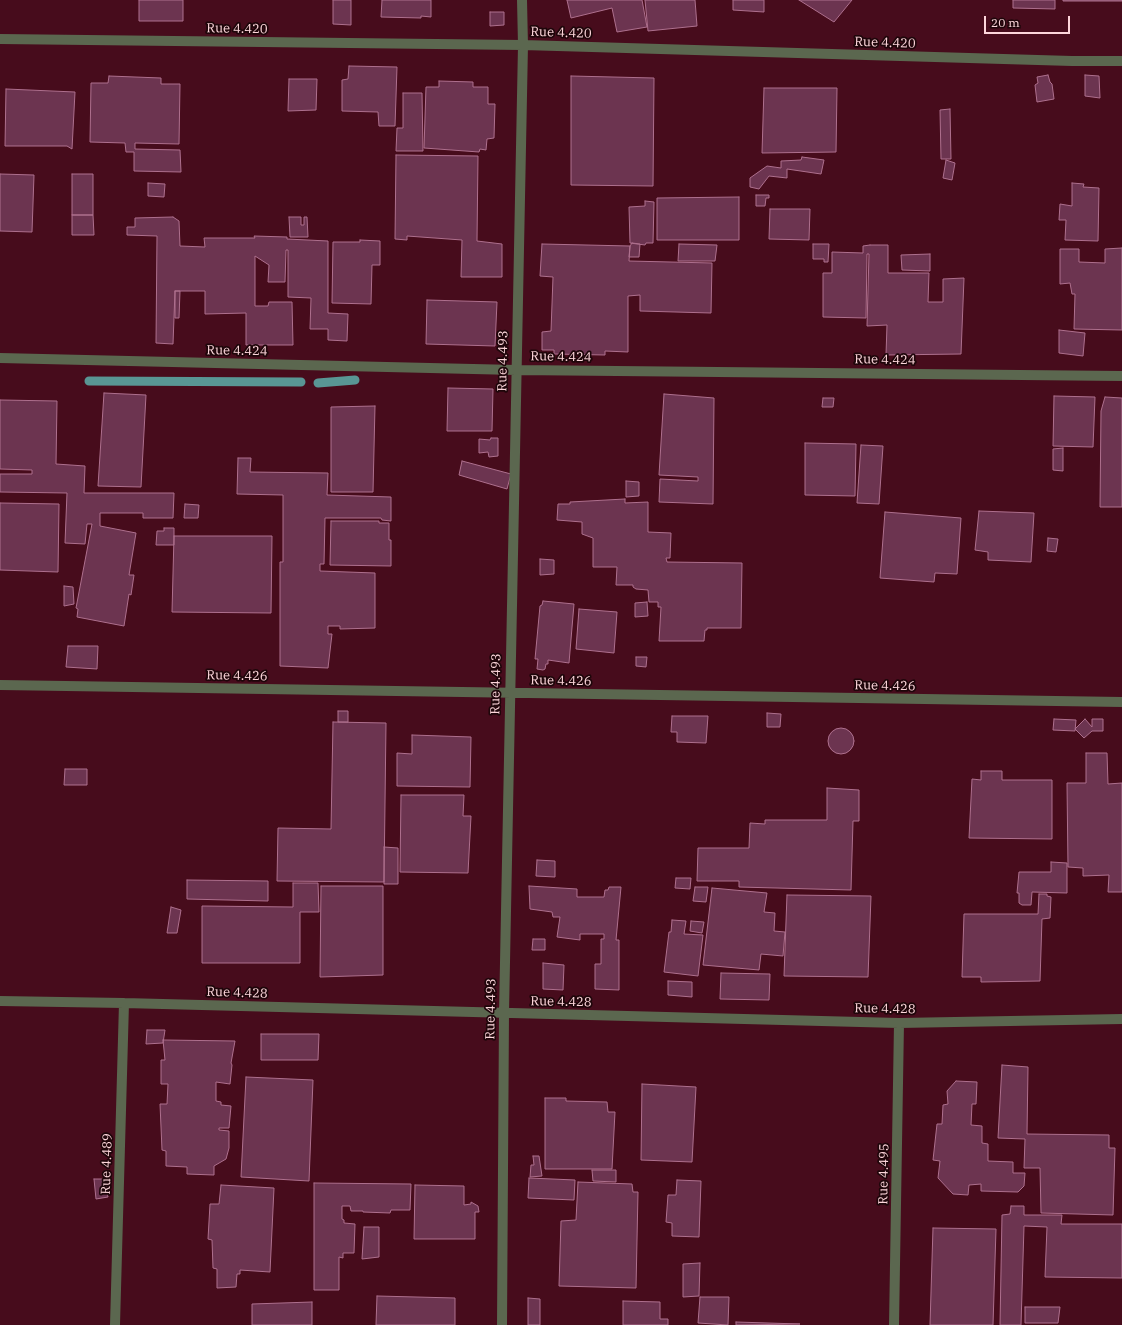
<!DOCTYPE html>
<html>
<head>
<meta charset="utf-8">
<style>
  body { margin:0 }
  #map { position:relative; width:1122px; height:1325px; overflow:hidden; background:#470c1c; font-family:"IBM Plex Serif",serif }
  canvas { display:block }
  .scale { position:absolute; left:984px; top:16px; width:86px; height:18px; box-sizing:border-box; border:2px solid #fdd6db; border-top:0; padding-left:5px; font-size:12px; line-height:14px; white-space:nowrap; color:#fdd6db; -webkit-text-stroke:3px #1e060a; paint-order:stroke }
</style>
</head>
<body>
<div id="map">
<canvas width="1122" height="1325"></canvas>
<div class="scale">20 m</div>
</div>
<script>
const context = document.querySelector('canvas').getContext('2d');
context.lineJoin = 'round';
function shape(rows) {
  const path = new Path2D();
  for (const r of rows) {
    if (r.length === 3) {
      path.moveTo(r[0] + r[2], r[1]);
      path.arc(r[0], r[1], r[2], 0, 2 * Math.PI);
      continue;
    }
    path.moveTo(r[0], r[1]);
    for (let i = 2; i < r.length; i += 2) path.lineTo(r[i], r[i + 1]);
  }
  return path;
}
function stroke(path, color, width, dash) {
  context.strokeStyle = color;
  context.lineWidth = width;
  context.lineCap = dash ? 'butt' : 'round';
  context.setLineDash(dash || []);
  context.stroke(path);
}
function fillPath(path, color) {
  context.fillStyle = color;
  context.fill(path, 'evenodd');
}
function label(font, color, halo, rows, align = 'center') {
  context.font = font + ' "IBM Plex Serif",serif';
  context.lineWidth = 3.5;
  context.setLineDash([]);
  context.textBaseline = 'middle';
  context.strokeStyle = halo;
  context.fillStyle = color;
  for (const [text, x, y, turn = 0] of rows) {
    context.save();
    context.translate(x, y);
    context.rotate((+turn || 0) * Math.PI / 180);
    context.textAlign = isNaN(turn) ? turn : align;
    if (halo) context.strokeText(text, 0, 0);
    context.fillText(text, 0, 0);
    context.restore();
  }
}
stroke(shape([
  [89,381,301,382],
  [318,383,355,380]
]), '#599694', 9);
const building = shape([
  [139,0,183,0,183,21,139,21,139,0],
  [333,0,351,0,351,25,333,24,333,0],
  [382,0,431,0,431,17,421,16,421,18,381,17,382,0],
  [567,0,642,0,647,27,617,32,612,8,571,18,567,0],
  [645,0,695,0,697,26,648,31,645,0],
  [733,0,764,0,764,12,733,10,733,0],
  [799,0,852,0,834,22,799,0],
  [1013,0,1055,0,1055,9,1013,8,1013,0],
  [1122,0,1122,1,1063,1,1063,0,1122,0],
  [490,12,504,12,504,25,490,26,490,12],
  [349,66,397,67,395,126,379,126,378,112,342,111,342,80,348,79,349,66],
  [1048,75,1050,82,1052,84,1054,99,1037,102,1035,85,1038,83,1037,77,1048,75],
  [1085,75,1099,76,1100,98,1085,96,1085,75],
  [109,76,161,78,161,84,180,84,179,144,135,143,135,149,180,150,181,172,134,171,134,152,126,152,125,143,90,142,91,83,108,83,109,76],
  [571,76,654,78,653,186,571,185,571,76],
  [289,79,317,79,316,110,288,111,289,79],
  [439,81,473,82,473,87,488,87,488,104,495,104,494,138,487,139,486,150,480,149,479,152,424,148,426,87,439,87,439,81],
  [764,88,837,88,836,152,762,153,764,88],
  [6,89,75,92,72,149,67,146,5,146,6,89],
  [403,93,422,93,423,151,396,151,397,128,403,128,403,93],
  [950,109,951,159,941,159,940,110,950,109],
  [396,155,478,156,477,241,502,244,502,277,461,277,462,240,407,236,407,240,395,239,396,155],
  [802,157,824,160,821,174,787,169,787,178,769,176,759,189,750,187,750,178,767,166,781,168,781,161,801,160,802,157],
  [946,160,955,163,952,180,943,178,946,160],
  [0,174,34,175,32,232,0,231,0,174],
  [72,174,93,174,93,215,72,215,72,174],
  [148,183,165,184,164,197,148,196,148,183],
  [1072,183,1084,184,1083,187,1099,188,1098,241,1065,240,1066,220,1059,220,1060,204,1072,206,1072,183],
  [756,195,769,195,769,198,766,198,765,206,756,206,756,195],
  [739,197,739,240,657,240,657,198,739,197],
  [645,201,654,202,653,243,646,243,645,245,630,243,629,207,645,206,645,201],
  [770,209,810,209,809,240,769,239,770,209],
  [72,215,93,215,94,235,72,235,72,215],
  [173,217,179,221,180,246,205,247,204,238,255,238,254,236,287,237,287,239,328,241,328,313,348,314,347,341,328,340,328,329,310,329,311,298,288,297,288,250,286,250,285,282,268,282,269,265,255,256,255,306,268,306,269,302,292,302,293,345,246,345,246,313,205,314,205,291,175,291,173,344,156,343,157,236,127,235,127,227,135,227,135,218,173,217],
  [289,217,301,217,301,225,304,225,304,217,307,217,308,237,290,237,289,217],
  [360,240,380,241,380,265,372,265,371,304,332,303,333,242,360,242,360,240],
  [632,243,640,244,639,257,629,257,630,246,632,243],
  [542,244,630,246,629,261,712,263,711,313,640,311,640,295,628,296,628,352,605,351,605,355,554,354,554,350,542,350,542,332,551,331,553,277,540,276,542,244],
  [679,244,717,245,715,261,678,261,679,244],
  [813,244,829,244,828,262,824,262,824,259,813,259,813,244],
  [870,245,888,245,888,273,929,273,928,302,943,302,943,279,964,278,961,354,886,355,887,325,867,326,869,254,867,254,866,318,823,317,823,273,832,273,832,252,863,253,863,246,870,245],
  [1122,248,1122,330,1074,329,1075,294,1072,294,1070,283,1060,284,1060,249,1079,249,1079,262,1105,263,1105,249,1122,248],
  [930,254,930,271,902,270,901,255,930,254],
  [175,291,180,291,179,318,175,318,175,291],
  [427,300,497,302,495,346,426,344,427,300],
  [1059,330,1085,333,1083,356,1059,353,1059,330],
  [448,388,493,389,492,431,447,431,448,388],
  [104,393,146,395,141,487,98,486,104,393],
  [664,394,714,398,713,504,659,502,660,479,698,481,698,477,659,475,664,394],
  [1054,396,1095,397,1093,447,1053,446,1054,396],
  [1105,397,1122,398,1122,507,1100,507,1101,411,1105,397],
  [823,398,834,398,833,407,822,407,823,398],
  [0,400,57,401,56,464,85,466,84,493,174,493,173,518,143,518,143,513,100,513,100,526,136,533,129,575,134,575,131,595,129,594,124,626,77,617,78,609,76,608,92,524,87,524,85,544,65,543,67,493,0,492,0,474,32,474,32,470,0,469,0,400],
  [375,406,373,492,331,492,331,407,375,406],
  [491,438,498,438,498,456,489,457,488,452,479,453,479,439,490,440,491,438],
  [805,443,856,444,855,496,805,495,805,443],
  [861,445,883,446,879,504,857,503,861,445],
  [1063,448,1063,471,1053,470,1053,449,1063,448],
  [238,458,251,458,250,472,328,473,327,495,391,497,391,521,382,520,381,518,325,518,324,564,320,564,320,571,375,573,375,628,340,629,340,626,328,626,328,634,332,634,328,668,280,666,280,562,283,562,283,495,237,494,238,458],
  [462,461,511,474,507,489,459,475,462,461],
  [626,481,639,482,639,496,626,497,626,481],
  [625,499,625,503,648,502,648,532,671,533,670,558,666,558,667,562,742,563,741,628,707,628,707,630,705,630,704,641,659,641,661,607,658,607,658,602,649,602,648,590,636,589,633,587,633,585,616,585,617,567,593,567,593,538,582,534,582,522,557,520,558,504,570,504,570,502,625,499],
  [0,503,59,504,58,572,0,570,0,503],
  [185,504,199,505,198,518,184,518,185,504],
  [979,511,1034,513,1031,562,988,560,988,552,975,550,979,511],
  [885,512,961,518,957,574,935,573,934,582,880,578,885,512],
  [331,521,379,521,379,523,389,523,389,540,391,540,391,566,330,565,331,521],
  [164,528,174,528,174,545,156,545,157,531,164,531,164,528],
  [174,536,272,536,271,613,172,612,174,536],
  [1048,538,1058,539,1056,552,1047,551,1048,538],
  [540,559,554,560,554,574,540,575,540,559],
  [64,586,73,587,74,604,64,606,64,586],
  [543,601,574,604,569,663,548,660,548,664,546,664,545,669,543,670,537,669,538,659,535,659,540,606,542,605,543,601],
  [647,602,648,616,635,617,635,603,647,602],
  [579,609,617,612,614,653,576,649,579,609],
  [68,646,98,646,97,669,66,667,68,646],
  [636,657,647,657,646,667,636,666,636,657],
  [338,711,348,711,348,722,338,722,338,711],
  [767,713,781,714,780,727,767,727,767,713],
  [672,716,708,716,706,743,677,742,677,732,671,732,672,716],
  [1054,719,1076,720,1075,731,1053,730,1054,719],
  [1085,719,1092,727,1092,719,1103,719,1103,731,1092,731,1084,738,1075,729,1085,719],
  [333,722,386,723,384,882,277,881,278,828,331,829,333,722],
  [841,741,13],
  [412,735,471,737,470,787,397,786,397,753,412,754,412,735],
  [1086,753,1107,753,1108,784,1122,783,1122,892,1108,892,1109,875,1083,876,1083,868,1068,867,1067,783,1086,783,1086,753],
  [65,769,87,769,87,785,64,785,65,769],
  [981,771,1002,771,1002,780,1052,780,1052,839,969,838,972,779,981,780,981,771],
  [827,788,859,790,859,821,853,821,851,890,739,887,739,881,697,881,698,848,749,848,750,823,765,824,765,820,827,820,827,788],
  [401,795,464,795,463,816,471,816,468,873,400,872,401,795],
  [384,847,398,848,398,884,384,884,384,847],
  [537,860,555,861,555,877,536,876,537,860],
  [1051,862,1067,863,1067,893,1032,892,1031,905,1022,905,1019,903,1019,893,1017,893,1019,872,1051,872,1051,862],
  [676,878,691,878,690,889,675,888,676,878],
  [187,880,268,881,268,901,187,899,187,880],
  [293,883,318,883,319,912,300,912,300,963,202,963,202,906,293,907,293,883],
  [321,886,383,886,383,975,320,977,321,886],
  [529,886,577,889,577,897,604,897,605,890,608,890,609,887,621,887,616,940,619,940,619,990,595,989,595,964,601,964,601,939,604,939,604,934,580,934,580,940,557,937,560,917,553,917,552,912,530,909,529,886],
  [695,887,708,887,706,902,693,901,695,887],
  [712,888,767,893,764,912,775,913,774,931,785,932,783,956,761,954,759,970,703,965,712,888],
  [1039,894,1047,894,1047,896,1051,897,1050,918,1042,919,1040,981,981,982,981,977,962,977,964,914,1038,914,1039,894],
  [787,895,871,896,868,977,784,976,787,895],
  [171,907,181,910,177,933,167,933,171,907],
  [672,920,686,921,684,934,703,935,698,976,664,972,669,932,671,932,672,920],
  [691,921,704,922,702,933,690,931,691,921],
  [533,939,545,939,545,950,532,950,533,939],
  [543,963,564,965,563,990,543,989,543,963],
  [721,973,770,974,769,1000,720,999,721,973],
  [668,981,692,982,692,997,668,995,668,981],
  [147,1030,165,1030,163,1043,146,1044,147,1030],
  [261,1034,319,1034,318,1060,261,1060,261,1034],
  [163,1040,235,1041,231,1063,232,1065,230,1084,216,1082,216,1101,221,1102,221,1105,231,1106,229,1128,219,1128,219,1130,229,1131,229,1148,226,1159,214,1166,214,1175,187,1174,187,1167,166,1166,166,1151,162,1150,160,1104,167,1104,168,1084,161,1084,161,1060,165,1060,163,1040],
  [1002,1065,1028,1067,1027,1134,1109,1135,1109,1148,1115,1148,1113,1215,1041,1213,1040,1168,1024,1168,1025,1139,998,1138,1002,1065],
  [246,1077,313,1080,309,1181,241,1177,246,1077],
  [956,1081,977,1082,976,1104,972,1104,971,1125,982,1126,982,1143,988,1144,988,1161,1013,1162,1013,1173,1025,1173,1024,1186,1018,1192,981,1191,981,1184,969,1185,968,1195,953,1194,938,1178,940,1161,933,1160,937,1124,942,1124,943,1105,948,1104,947,1091,956,1081],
  [642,1084,696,1087,692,1162,641,1160,642,1084],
  [545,1098,566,1098,566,1101,607,1102,608,1112,615,1112,612,1169,545,1169,545,1098],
  [533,1156,539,1156,542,1176,530,1177,531,1165,534,1165,533,1156],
  [592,1170,616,1170,616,1182,593,1181,592,1170],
  [529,1178,575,1180,574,1200,528,1198,529,1178],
  [94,1179,105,1179,108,1197,96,1199,94,1179],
  [677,1180,701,1181,699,1237,672,1236,672,1223,666,1222,668,1195,676,1195,677,1180],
  [578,1182,632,1184,633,1192,638,1192,636,1288,559,1286,561,1221,576,1220,578,1182],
  [314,1183,411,1184,410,1210,391,1210,390,1213,363,1212,363,1211,351,1211,350,1206,342,1206,342,1219,344,1220,344,1223,355,1224,354,1253,343,1253,343,1258,339,1257,339,1290,314,1290,314,1183],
  [221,1185,274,1188,270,1272,240,1270,240,1274,237,1274,236,1287,217,1288,217,1269,213,1268,212,1240,208,1239,210,1204,219,1204,221,1185],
  [415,1185,464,1186,464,1205,471,1204,471,1202,478,1206,479,1212,475,1212,475,1239,414,1239,415,1185],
  [1011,1206,1024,1206,1024,1215,1062,1215,1061,1224,1122,1224,1122,1278,1045,1277,1047,1227,1024,1226,1021,1325,1000,1325,1002,1215,1010,1214,1011,1206],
  [364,1227,379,1227,379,1257,362,1259,364,1227],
  [933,1228,996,1229,993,1325,930,1325,933,1228],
  [700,1263,699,1296,683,1297,683,1264,700,1263],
  [377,1296,455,1298,455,1325,376,1325,377,1296],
  [700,1297,729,1297,728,1325,698,1323,700,1297],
  [528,1298,540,1299,540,1325,528,1325,528,1298],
  [623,1301,660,1302,660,1319,668,1319,668,1325,623,1325,623,1301],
  [312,1302,312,1325,252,1325,252,1304,312,1302],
  [1025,1307,1060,1307,1058,1323,1025,1323,1025,1307],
  [736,1322,800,1324,736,1325,736,1322]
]);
fillPath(building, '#6c3450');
stroke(building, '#ae708e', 1);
stroke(shape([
  [0,39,523,45,1072,61,1122,61],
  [0,358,516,370,1122,376],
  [0,685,1122,702],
  [0,1001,124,1003,899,1023,1122,1019],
  [115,1325,124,1003],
  [502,1325,504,1013,523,45,522,0],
  [894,1325,899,1023]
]), '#5b674f', 10);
label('13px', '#fdd6db', '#1e060a', [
  ["Rue 4.420",237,29,1],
  ["Rue 4.420",561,33,2],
  ["Rue 4.420",885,43,2],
  ["Rue 4.424",237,351,1],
  ["Rue 4.424",561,357,1],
  ["Rue 4.424",885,360,1],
  ["Rue 4.493",503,361,-89],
  ["Rue 4.426",237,676,1],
  ["Rue 4.426",561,681,1],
  ["Rue 4.493",496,684,-89],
  ["Rue 4.426",885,686,1],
  ["Rue 4.428",237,993,2],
  ["Rue 4.428",561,1002,1],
  ["Rue 4.493",491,1009,-89],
  ["Rue 4.428",885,1009,1],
  ["Rue 4.489",107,1164,-88],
  ["Rue 4.495",884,1174,-89]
]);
</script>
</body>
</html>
